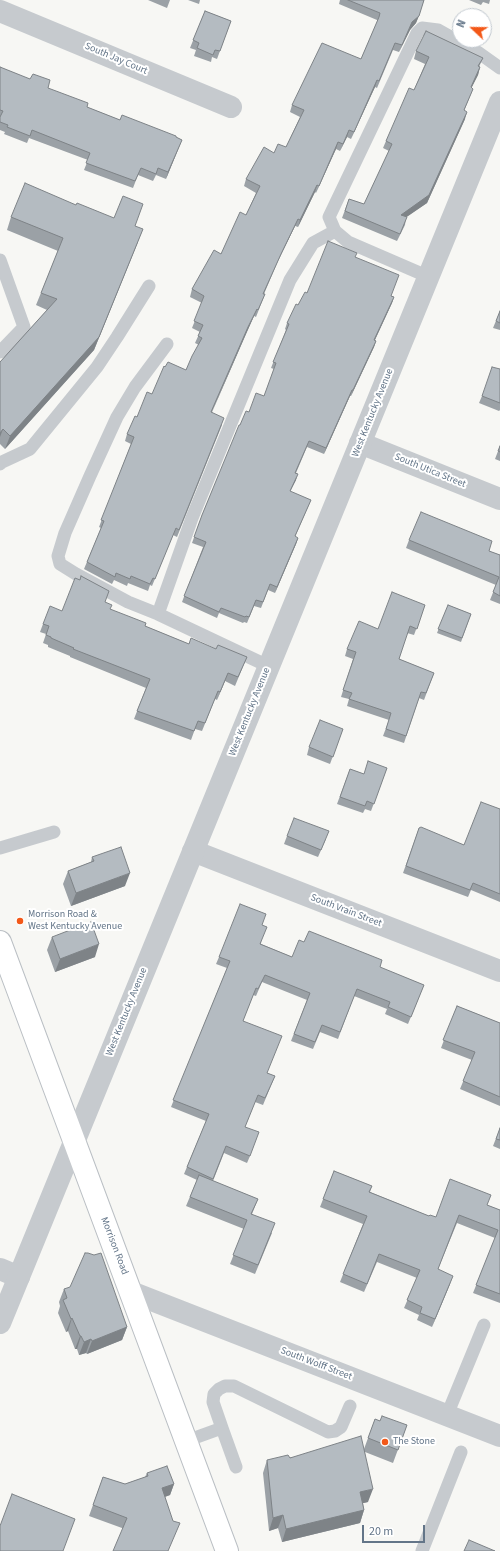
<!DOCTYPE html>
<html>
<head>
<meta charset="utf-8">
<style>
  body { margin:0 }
  #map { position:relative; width:500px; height:1551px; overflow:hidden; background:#f7f7f4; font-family:"Source Sans 3",sans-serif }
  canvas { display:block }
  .north { position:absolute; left:452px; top:8px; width:40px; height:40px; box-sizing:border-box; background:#fff; border:1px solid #c1c8cf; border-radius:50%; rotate:292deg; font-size:11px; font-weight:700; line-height:16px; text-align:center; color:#637588 }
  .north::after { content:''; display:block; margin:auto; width:14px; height:18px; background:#f35818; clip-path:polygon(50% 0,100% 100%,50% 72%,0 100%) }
  .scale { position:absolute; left:362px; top:1525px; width:63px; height:18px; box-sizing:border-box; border:2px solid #637588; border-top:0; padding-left:5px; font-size:12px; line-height:14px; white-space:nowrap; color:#637588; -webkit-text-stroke:3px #fff; paint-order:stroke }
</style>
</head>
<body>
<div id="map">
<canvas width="500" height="1551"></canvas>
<div class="north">N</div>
<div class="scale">20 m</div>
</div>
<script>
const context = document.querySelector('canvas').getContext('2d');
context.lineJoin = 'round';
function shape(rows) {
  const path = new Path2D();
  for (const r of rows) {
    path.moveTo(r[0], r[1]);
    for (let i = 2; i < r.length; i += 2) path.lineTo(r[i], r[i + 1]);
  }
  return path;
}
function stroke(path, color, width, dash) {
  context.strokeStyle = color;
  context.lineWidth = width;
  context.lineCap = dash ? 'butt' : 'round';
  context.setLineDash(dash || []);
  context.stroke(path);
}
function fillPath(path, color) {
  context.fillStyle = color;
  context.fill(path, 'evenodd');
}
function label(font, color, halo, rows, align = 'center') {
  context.font = font + ' "Source Sans 3",sans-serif';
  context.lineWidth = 4;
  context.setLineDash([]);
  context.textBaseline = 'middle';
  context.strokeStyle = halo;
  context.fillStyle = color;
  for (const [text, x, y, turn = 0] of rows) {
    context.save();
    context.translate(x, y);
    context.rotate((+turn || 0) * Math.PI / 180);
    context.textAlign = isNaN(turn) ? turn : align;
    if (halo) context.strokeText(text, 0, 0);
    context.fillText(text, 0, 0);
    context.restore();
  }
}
const secondary = shape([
  [0,942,227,1551]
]);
stroke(secondary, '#babfc4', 24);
stroke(shape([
  [0,260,24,327,0,352],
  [429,277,348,242,335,231,329,217,417,33,422,28,438,30,479,53,500,68],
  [0,464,2,462,30,449,97,367,117,337,149,286],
  [158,614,128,602,76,574,60,564,58,556,65,533,90,476,117,417,135,387,167,344],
  [268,666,158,614,192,518,290,280,313,243,335,231],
  [0,848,54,832],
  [447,1415,484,1325],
  [222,1428,213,1402,214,1394,219,1389,225,1386,234,1386,328,1432,335,1431,341,1427,350,1406],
  [186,1441,222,1428,236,1467],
  [422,1551,461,1452]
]), '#c6cace', 13);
stroke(shape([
  [0,11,231,107],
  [360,443,500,499],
  [193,851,500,971],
  [0,1269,19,1277],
  [131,1292,500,1436]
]), '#c6cace', 22);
stroke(shape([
  [0,1323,500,102]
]), '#c6cace', 22);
stroke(secondary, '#fff', 22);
fillPath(shape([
  [148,0,170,0,167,8],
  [188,0,200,0,199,4],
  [340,0,424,0,416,23,410,30,399,52,393,50,377,88,375,87,351,139,347,137,340,151,336,149,316,193,315,192,298,227,295,226,278,261,264,294,265,294,256,317,254,316,246,334,212,412,222,425,177,537,173,535,152,586,150,585,148,591,128,583,127,586,114,580,112,584,84,569,101,528,99,527,131,444,125,441,127,434,137,417,152,394,186,370,199,345,195,343,200,332,192,328,202,303,190,297,192,289,221,254,246,215,256,193,244,186,246,179,274,153,286,147,300,117,290,112,292,105,361,59,377,22,377,20,339,4],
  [469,0,490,0,489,4,483,2,481,5],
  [205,11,231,21,217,59,212,57,211,62,194,56,196,50,190,48],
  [416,51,483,58,479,67,480,67,478,75,471,88,473,89,464,111,465,119,427,203,406,217,405,225,397,241,342,218,349,199,364,204,389,151,383,148,386,141,414,90,425,64,414,59],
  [0,67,48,88,87,107,120,120,176,137,182,140,166,179,156,175,153,181,138,175,133,188,84,170,88,160,29,138,27,143,4,134,5,132,0,130],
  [76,205,135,226,138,242,94,350,5,449,0,444,0,362,47,310,36,305,58,251,7,230,11,217],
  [355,257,391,296,394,297,392,303,375,340,376,341,374,347,351,396,350,396,324,454,307,447,296,473,296,480,290,492,311,500,295,537,298,538,296,544,275,593,268,590,261,608,254,606,247,623,244,622,243,623,219,613,217,618,182,602,203,547,192,543,202,515,240,425,249,412,264,396,274,369,271,368,286,330,285,329,287,323,298,305,307,293],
  [500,311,500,330,493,328],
  [500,369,500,410,499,411,479,403,482,396],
  [500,446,500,461,495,459],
  [409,540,489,551,500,555,500,604,490,600,496,585,406,548],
  [105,602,110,609,145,626,189,644,216,649,247,657,235,686,225,681,217,700,215,699,202,731,195,729,191,740,134,719,146,688,70,657,70,656,48,647,48,645,43,643,46,634,40,632,43,624,62,611],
  [425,605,414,635,407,633,399,659,434,673,424,700,419,698,404,743,383,736,389,720,347,706,349,699,341,697,353,659,345,656,347,649,378,629],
  [448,605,471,614,461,642,437,633],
  [343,729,330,764,307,755,309,747],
  [387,768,371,811,365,809,363,813,337,804,350,769,364,774],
  [500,809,500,902,471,890,468,897,403,873,419,828,464,845],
  [287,836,326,839,318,857,284,844],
  [92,857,125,886,71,906,63,884,68,871,91,862],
  [262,925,261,944,292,957,380,968,424,985,408,1024,385,1014,387,1009,354,996,338,1039,320,1032,313,1049,291,1041,307,1000,262,982,256,996,253,995,243,1021,267,1073,275,1076,263,1105,255,1102,245,1127,250,1156,247,1163,224,1153,213,1181,258,1199,252,1214,272,1233,255,1274,230,1264,244,1229,186,1206,197,1180,184,1174,206,1121,171,1107,227,968,216,964,219,957],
  [52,937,95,957,55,972,47,950],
  [457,1006,500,1023,500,1106,460,1089,472,1060,441,1048],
  [500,1128,500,1149,493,1146],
  [334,1171,372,1186,370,1192,429,1216,436,1217,487,1205,500,1210,500,1303,473,1293,495,1238,457,1223,438,1269,450,1284,432,1327,417,1320,419,1315,404,1308,417,1278,377,1262,364,1292,340,1282,363,1224,320,1207],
  [64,1289,127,1327,122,1340,87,1354,86,1353,79,1355,77,1349,75,1349,68,1331,66,1332,58,1313,60,1306,59,1302],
  [375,1419,380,1421,407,1425,393,1463,365,1452,368,1502,363,1503,364,1510,360,1523,282,1542,278,1528,269,1531,263,1473,267,1460,364,1449],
  [147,1473,174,1484,170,1495,165,1497,176,1534,122,1528,89,1516,103,1477,125,1484,145,1477]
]), '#9ba1a6');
fillPath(shape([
  [419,16,416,23,410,30,399,52,402,45,412,22],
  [480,67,478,75,468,95,471,87],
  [377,80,375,87,351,139,354,132],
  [467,112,465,119,427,203,398,223,401,215],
  [349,130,347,137,340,151],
  [182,140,179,147,166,179,168,172],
  [338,142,336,149,316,193,319,186],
  [317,185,315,192,298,227,300,220],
  [298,219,295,226,278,261,261,301,281,254],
  [143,229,94,350,5,449,10,436],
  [394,297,392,303,372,346,374,340],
  [257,309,254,316,246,334,209,419,248,327],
  [376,341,374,347,351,396,353,390],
  [352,390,350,396,324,454,326,448],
  [3,429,0,437,0,433],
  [298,474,296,480,287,497,290,491],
  [298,538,296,544,275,593,277,587],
  [228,673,225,681,217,700,220,692],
  [130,873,125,886,71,906,76,893],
  [99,944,95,957,55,972,60,959],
  [453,1276,450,1284,432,1327,435,1319],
  [72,1318,68,1331,66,1332,71,1319],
  [127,1327,122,1340,87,1354,92,1341],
  [80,1336,81,1336,77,1349,75,1349],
  [91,1339,86,1353,79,1355,84,1342],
  [174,1484,170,1495,158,1499,162,1488],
  [373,1489,368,1502,355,1505,360,1492],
  [364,1510,360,1523,282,1542,286,1529],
  [283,1515,278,1528,269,1531,273,1518]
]), '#7e8387');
const building = shape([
  [348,0,424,0,419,16,412,22,402,45,395,43,379,81,377,80,354,132,349,130,343,144,338,142,319,186,317,185,300,220,298,219,281,254,263,294,265,294,258,310,257,309,248,327,211,412,224,418,179,530,176,528,155,579,153,578,150,584,131,576,130,579,116,573,115,577,87,562,104,521,101,520,134,437,127,434,135,416,137,417,147,392,152,394,164,366,165,367,168,362,186,370,192,356,202,338,198,336,203,325,194,321,204,296,192,289,214,250,221,254,240,212,246,215,260,186,246,179,264,147,274,153,278,144,286,147,304,110,292,105,322,43,361,59,379,17,380,13,348,0],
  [205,11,231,21,220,51,215,50,213,55,197,48,199,43,193,40,205,11],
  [426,31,483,58,478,66,480,67,471,87,473,89,464,110,467,112,429,195,401,215,407,217,400,234,345,211,349,199,364,204,392,144,386,141,409,88,414,90,429,57,416,51,426,31],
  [0,67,30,79,33,74,50,80,48,88,88,103,87,107,120,120,122,115,176,136,176,137,182,140,168,172,158,168,156,174,141,168,135,181,86,163,90,153,32,130,30,136,7,127,8,125,0,122,0,117,3,111,0,110,0,67],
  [25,183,76,205,77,203,114,218,123,196,143,204,135,226,143,229,99,337,10,436,3,429,0,433,0,362,57,299,41,293,63,238,11,217,25,183],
  [328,241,357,253,355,257,399,275,391,296,394,297,374,340,376,341,353,390,352,390,326,448,309,441,295,473,298,474,290,491,311,500,295,536,298,538,277,587,270,584,263,602,256,600,249,617,246,616,245,617,221,608,219,612,184,596,206,542,194,537,202,515,239,425,240,425,246,411,249,412,256,393,264,396,276,363,273,362,289,324,287,323,296,304,298,305,305,292,307,293,328,241],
  [500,311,500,323,496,321,500,311],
  [492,367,500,369,500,403,482,396,492,367],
  [500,446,500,452,498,451,500,446],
  [421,512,492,541,489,551,500,555,500,596,493,592,499,577,409,540,421,512],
  [81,576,109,591,105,602,112,605,110,609,146,623,145,626,189,644,191,638,216,649,218,645,247,657,238,677,228,673,220,692,218,691,205,723,198,721,194,731,137,711,150,679,73,649,74,648,51,638,51,637,46,635,49,626,43,624,50,606,62,611,75,578,80,580,81,576],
  [392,592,425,605,417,629,410,626,399,659,434,673,426,693,421,692,406,736,386,729,391,713,349,699,352,693,343,690,356,652,347,649,359,621,378,629,392,592],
  [448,605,471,614,462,638,438,629,448,605],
  [320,720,343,729,333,757,309,747,320,720],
  [368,761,387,768,374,804,367,801,365,806,340,797,350,769,364,774,368,761],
  [481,802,500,809,500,894,473,883,470,890,406,866,419,828,421,827,464,845,481,802],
  [294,818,329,831,321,850,287,836,294,818],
  [121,847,130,873,76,893,68,871,94,861,92,857,121,847],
  [240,904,266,914,262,925,267,927,260,944,292,957,299,940,304,942,309,931,382,960,380,967,424,985,411,1017,388,1007,390,1002,357,989,340,1032,322,1025,315,1042,294,1034,310,993,265,975,258,989,256,988,243,1021,282,1036,267,1073,275,1076,265,1098,258,1095,245,1127,259,1132,250,1156,226,1146,213,1179,187,1167,209,1114,173,1100,230,961,219,957,240,904],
  [91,922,99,944,60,959,52,937,91,922],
  [457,1006,500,1023,500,1097,463,1081,475,1052,443,1040,457,1006],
  [500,1128,500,1140,496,1139,500,1128],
  [334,1171,372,1186,369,1192,429,1216,430,1215,436,1217,450,1179,491,1195,487,1205,500,1210,500,1294,476,1285,498,1230,459,1215,438,1269,453,1276,435,1319,420,1313,422,1307,407,1300,420,1270,379,1254,367,1284,343,1274,367,1216,323,1199,334,1171],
  [199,1175,258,1199,251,1214,275,1223,258,1265,233,1255,247,1220,190,1197,199,1175],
  [85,1253,88,1253,94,1255,101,1253,127,1327,92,1341,91,1339,84,1342,81,1336,80,1336,72,1318,71,1319,63,1300,67,1298,64,1289,70,1287,85,1253],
  [382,1416,407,1425,398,1450,368,1438,375,1419,380,1421,382,1416],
  [361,1436,373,1489,360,1492,364,1510,286,1529,283,1515,273,1518,267,1460,288,1455,290,1458,361,1436],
  [167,1466,174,1484,162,1488,173,1521,180,1523,168,1551,113,1551,127,1518,93,1505,103,1477,125,1484,148,1476,147,1473,167,1466],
  [12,1494,75,1519,63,1551,0,1551,0,1526,12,1494],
  [469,1540,495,1551,464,1551,469,1540]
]);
fillPath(building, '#b4bbc1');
stroke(building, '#7e8387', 1);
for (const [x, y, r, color] of [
  [20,921,4,"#f35818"],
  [385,1442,4,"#f35818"]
]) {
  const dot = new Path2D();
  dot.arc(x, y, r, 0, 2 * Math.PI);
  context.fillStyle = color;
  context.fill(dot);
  stroke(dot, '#fff', 1.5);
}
label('10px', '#637588', '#fff', [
  ["South Jay Court",116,59,23],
  ["West Kentucky Avenue",373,413,-68],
  ["South Utica Street",430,471,22],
  ["West Kentucky Avenue",250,712,-68],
  ["South Vrain Street",346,911,21],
  ["West Kentucky Avenue",127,1012,-68],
  ["Morrison Road",114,1246,69],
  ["South Wolff Street",316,1364,21]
]);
label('10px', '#637588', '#fff', [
  ["Morrison Road &",28,915],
  ["West Kentucky Avenue",28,927],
  ["The Stone",393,1442]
], 'left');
</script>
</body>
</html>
